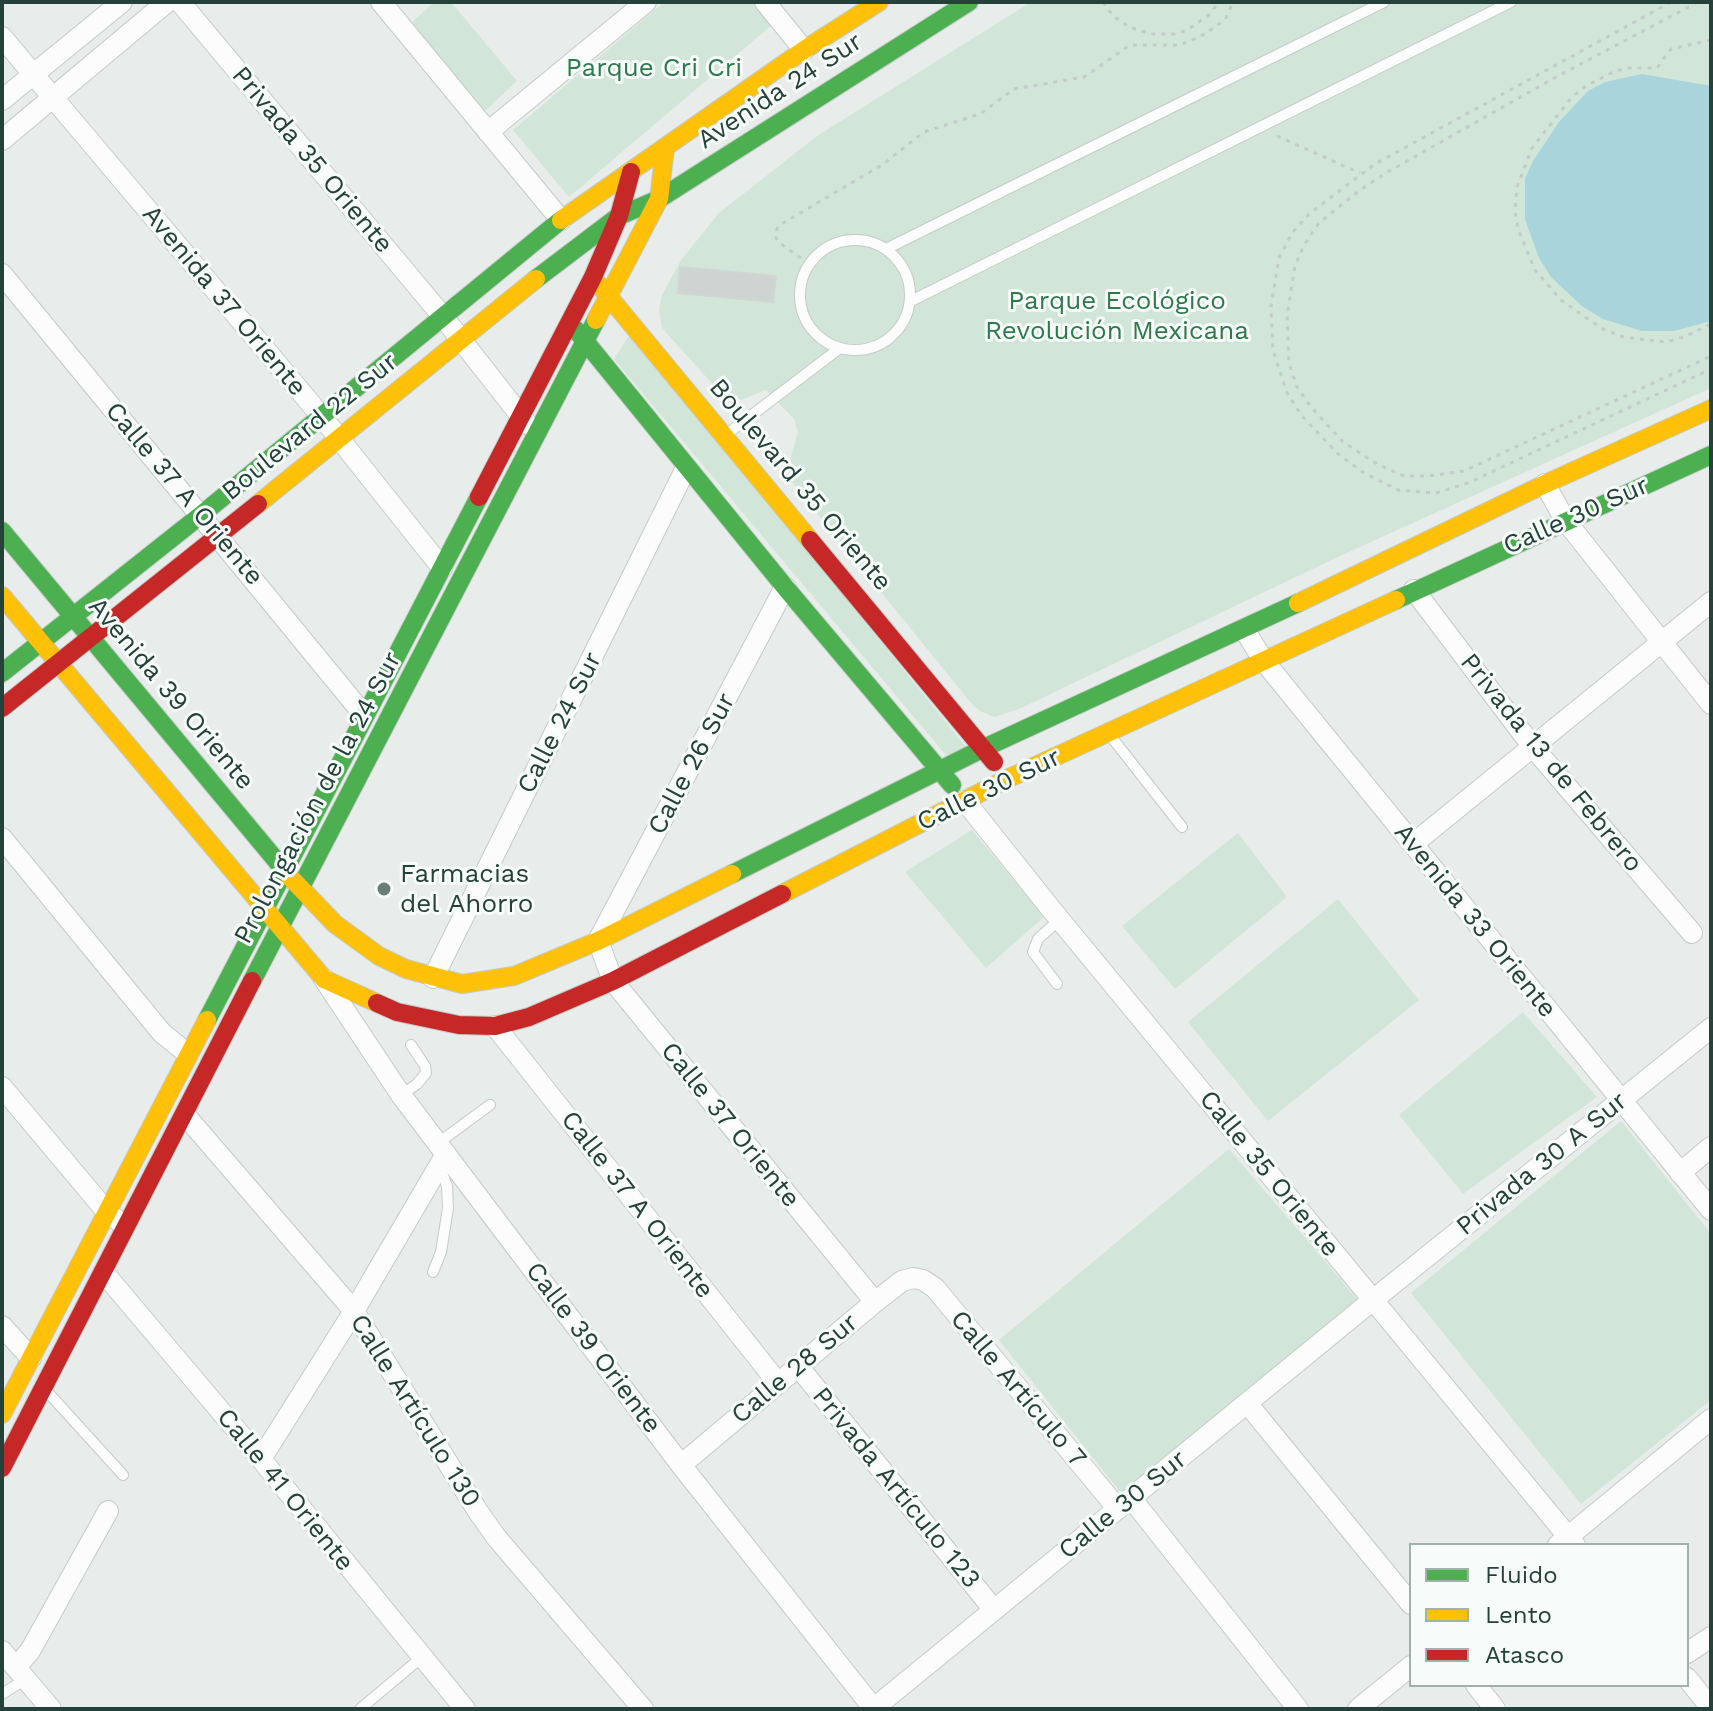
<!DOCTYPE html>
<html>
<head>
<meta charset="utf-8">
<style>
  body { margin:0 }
  #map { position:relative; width:1713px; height:1711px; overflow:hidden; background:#e8edeb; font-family:"Work Sans",sans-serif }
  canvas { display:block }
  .frame { position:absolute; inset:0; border:4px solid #24423a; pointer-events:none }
  .legend { position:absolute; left:1409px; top:1543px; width:280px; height:144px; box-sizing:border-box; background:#f7fbf9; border:2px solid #a3b1ad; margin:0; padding:10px 14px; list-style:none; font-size:24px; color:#24423a }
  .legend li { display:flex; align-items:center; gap:16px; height:40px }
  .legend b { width:40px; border:2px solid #a3b1ad }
</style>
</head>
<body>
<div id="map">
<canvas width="1713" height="1711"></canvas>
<div class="frame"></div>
<ul class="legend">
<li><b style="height:10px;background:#4caf50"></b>Fluido</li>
<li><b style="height:10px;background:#ffc107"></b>Lento</li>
<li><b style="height:10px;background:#c62828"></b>Atasco</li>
</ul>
</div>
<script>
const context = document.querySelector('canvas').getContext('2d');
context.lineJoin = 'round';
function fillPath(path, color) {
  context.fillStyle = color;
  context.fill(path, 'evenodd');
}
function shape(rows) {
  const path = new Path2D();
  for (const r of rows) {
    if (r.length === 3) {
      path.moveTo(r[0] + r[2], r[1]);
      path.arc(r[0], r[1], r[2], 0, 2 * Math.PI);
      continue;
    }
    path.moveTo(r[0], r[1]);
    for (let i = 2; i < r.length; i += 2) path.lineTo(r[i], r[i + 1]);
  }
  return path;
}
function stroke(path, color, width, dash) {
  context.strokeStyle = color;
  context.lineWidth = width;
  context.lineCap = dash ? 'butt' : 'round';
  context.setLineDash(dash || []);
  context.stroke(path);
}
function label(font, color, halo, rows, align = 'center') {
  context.font = font + ' "Work Sans",sans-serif';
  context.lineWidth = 6;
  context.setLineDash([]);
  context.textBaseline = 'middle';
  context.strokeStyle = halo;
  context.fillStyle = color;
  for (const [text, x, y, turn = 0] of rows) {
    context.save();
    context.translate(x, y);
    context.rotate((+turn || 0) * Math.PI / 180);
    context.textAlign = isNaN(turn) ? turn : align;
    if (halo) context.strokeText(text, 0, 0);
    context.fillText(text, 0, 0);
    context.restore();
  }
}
fillPath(shape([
  [434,2,451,2,517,81,485,111,410,24],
  [664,2,754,2,773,24,569,197,513,130],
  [1031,2,1711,2,1711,388,1340,556,1019,709,994,717,980,711,971,703,791,481,791,456,798,432,794,419,766,390,741,400,717,389,662,328,659,309,662,295,681,260,719,213,817,136],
  [631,333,966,747,950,760,614,359],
  [972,830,1044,917,986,968,905,872],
  [1238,833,1287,897,1175,989,1122,926],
  [1338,899,1419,1000,1268,1121,1188,1022],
  [1523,1012,1597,1097,1463,1194,1399,1115],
  [1621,1121,1711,1234,1711,1400,1581,1504,1411,1293],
  [1229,1149,1359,1301,1121,1493,999,1340]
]), '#d1e6d8');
fillPath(shape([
  [1642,74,1711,86,1711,321,1674,331,1642,331,1603,319,1582,306,1551,277,1539,258,1525,219,1525,179,1533,161,1559,122,1588,91,1605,82]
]), '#a9d4db');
const building = shape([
  [680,267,776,276,773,302,678,293,680,267]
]);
fillPath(building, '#cfd4d2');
stroke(building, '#d1d6d4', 2);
const lane = shape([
  [855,295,55],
  [886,249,1384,2],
  [911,301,1511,2],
  [727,434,840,348],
  [1109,734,1182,827],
  [1057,984,1033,952,1038,939,1059,920],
  [401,1095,417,1084,426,1073,425,1066,411,1045],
  [438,1143,490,1105],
  [433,1272,441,1252,448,1208,447,1186,440,1167],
  [44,1388,123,1475],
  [2,1694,26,1679],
  [360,1709,422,1657]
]);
const street = shape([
  [180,2,444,318,527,424],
  [381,2,561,220],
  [765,2,804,50],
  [2,37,322,417,442,568],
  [2,100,122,2],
  [488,132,646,2],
  [2,140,167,2],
  [2,274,364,715],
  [1545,484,1565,520,1711,704],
  [785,587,598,941,613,981,875,1302],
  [1414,590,1533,747,1692,933],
  [1244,629,1263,660,1711,1210],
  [965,801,1051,909,1575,1545],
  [2,838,162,1033,188,1054],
  [1413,844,1711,602],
  [433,978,686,468],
  [324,979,401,1095,681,1465,874,1709],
  [495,1026,778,1383],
  [2,1087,107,1212,117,1220],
  [185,1115,354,1311,477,1510,496,1537,643,1709],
  [1680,1173,1711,1147],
  [104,1273,261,1459,465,1709],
  [2,1326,31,1358],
  [798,1366,994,1610],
  [1247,1403,1411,1604],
  [261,1459,354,1311,446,1154],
  [681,1465,875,1302,902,1281,913,1278,923,1280,935,1288,1118,1509],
  [1131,1498,1298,1709],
  [1558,1545,1711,1419],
  [2,1651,51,1709],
  [1687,1653,1711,1637],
  [16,1667,30,1651,108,1511],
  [1687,1678,1711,1708],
  [1476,1685,1495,1709],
  [873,1709,1373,1300,1711,1028],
  [1358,1709,1411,1666]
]);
const fast = shape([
  [536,279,619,216,659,199,969,2],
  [576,330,785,587,952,785],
  [2,531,290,877],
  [1396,600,1711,455],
  [2,673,201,515,561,220],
  [732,874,984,748,1298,603],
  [252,981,596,320],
  [207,1020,479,497]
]);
const slow = shape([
  [561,220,804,50,879,2],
  [600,286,810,540],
  [596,320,659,199,665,148],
  [258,504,536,279],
  [2,596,324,979,377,1003],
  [1298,603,1545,484,1711,409],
  [290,877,335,924,379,956,406,969,462,984,514,976,598,941,732,874],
  [782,894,1007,779,1396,600],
  [2,1414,207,1020]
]);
const jam = shape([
  [479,497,593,277,619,216,631,172],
  [810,540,994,762],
  [2,708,258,504],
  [377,1003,397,1012,459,1025,495,1026,529,1017,613,981,782,894],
  [2,1468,252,981]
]);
stroke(lane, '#c5cac8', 12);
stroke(street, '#c5cac8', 22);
stroke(fast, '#c3cbc8', 20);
stroke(slow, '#c3cbc8', 20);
stroke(jam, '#c3cbc8', 20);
stroke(shape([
  [1103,2,1113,16,1129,27,1151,34,1175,34,1187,30,1209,15,1219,2],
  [1671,2,1375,164,1309,214,1292,233,1279,258,1271,306,1273,350,1287,393,1302,416,1338,454,1364,473,1398,490,1436,493,1468,483,1711,369],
  [1698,2,1556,77,1386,173,1360,190,1319,223,1304,245,1295,266,1287,316,1289,363,1297,387,1311,407,1343,442,1377,464,1404,476,1429,476,1464,471,1711,356],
  [1711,40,1671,49,1657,68,1628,68,1615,71,1586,86,1572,97,1532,148,1517,187,1515,211,1518,229,1535,270,1561,300,1601,328,1623,337,1666,342,1684,337,1711,324],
  [1277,136,1360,173],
  [809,264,778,242,775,235,778,226,882,165,924,132,980,114,1014,89,1084,77,1130,45,1180,45,1203,35,1225,20,1233,2]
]), '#c3ccca', 3, [4, 6]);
stroke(lane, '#fcfcfc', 10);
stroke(street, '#fcfcfc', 20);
stroke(fast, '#4caf50', 18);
stroke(slow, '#ffc107', 18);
stroke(jam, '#c62828', 18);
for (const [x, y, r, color] of [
  [384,889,8,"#697e78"]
]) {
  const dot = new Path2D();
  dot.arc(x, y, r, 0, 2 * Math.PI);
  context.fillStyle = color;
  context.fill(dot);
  stroke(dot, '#f7fbf9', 3);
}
label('26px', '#2d7a4b', '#f7fbf9', [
  ["Parque Cri Cri",654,68],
  ["Parque Ecológico",1117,301],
  ["Revolución Mexicana",1117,331]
]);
label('26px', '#24423a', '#f7fbf9', [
  ["Avenida 24 Sur",780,91,-33],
  ["Privada 35 Oriente",312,160,50],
  ["Avenida 37 Oriente",224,301,50],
  ["Boulevard 22 Sur",310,427,-39],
  ["Boulevard 35 Oriente",800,485,50],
  ["Calle 37 A Oriente",184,494,50],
  ["Calle 30 Sur",1576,516,-24],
  ["Avenida 39 Oriente",171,694,50],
  ["Calle 24 Sur",560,723,-63],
  ["Privada 13 de Febrero",1551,763,51],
  ["Calle 26 Sur",692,764,-62],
  ["Calle 30 Sur",989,790,-26],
  ["Prolongación de la 24 Sur",318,798,-62],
  ["Avenida 33 Oriente",1475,921,51],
  ["Calle 37 Oriente",730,1125,51],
  ["Privada 30 A Sur",1542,1164,-39],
  ["Calle 35 Oriente",1269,1174,51],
  ["Calle 37 A Oriente",637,1205,52],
  ["Calle 39 Oriente",593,1348,53],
  ["Calle 28 Sur",795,1369,-40],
  ["Calle Artículo 7",1018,1389,50],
  ["Calle Artículo 130",415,1411,58],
  ["Privada Artículo 123",896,1488,51],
  ["Calle 41 Oriente",285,1490,51],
  ["Calle 30 Sur",1123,1505,-39]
]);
label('26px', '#24423a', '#f7fbf9', [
  ["Farmacias",400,874],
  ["del Ahorro",400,904]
], 'left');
</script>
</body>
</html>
